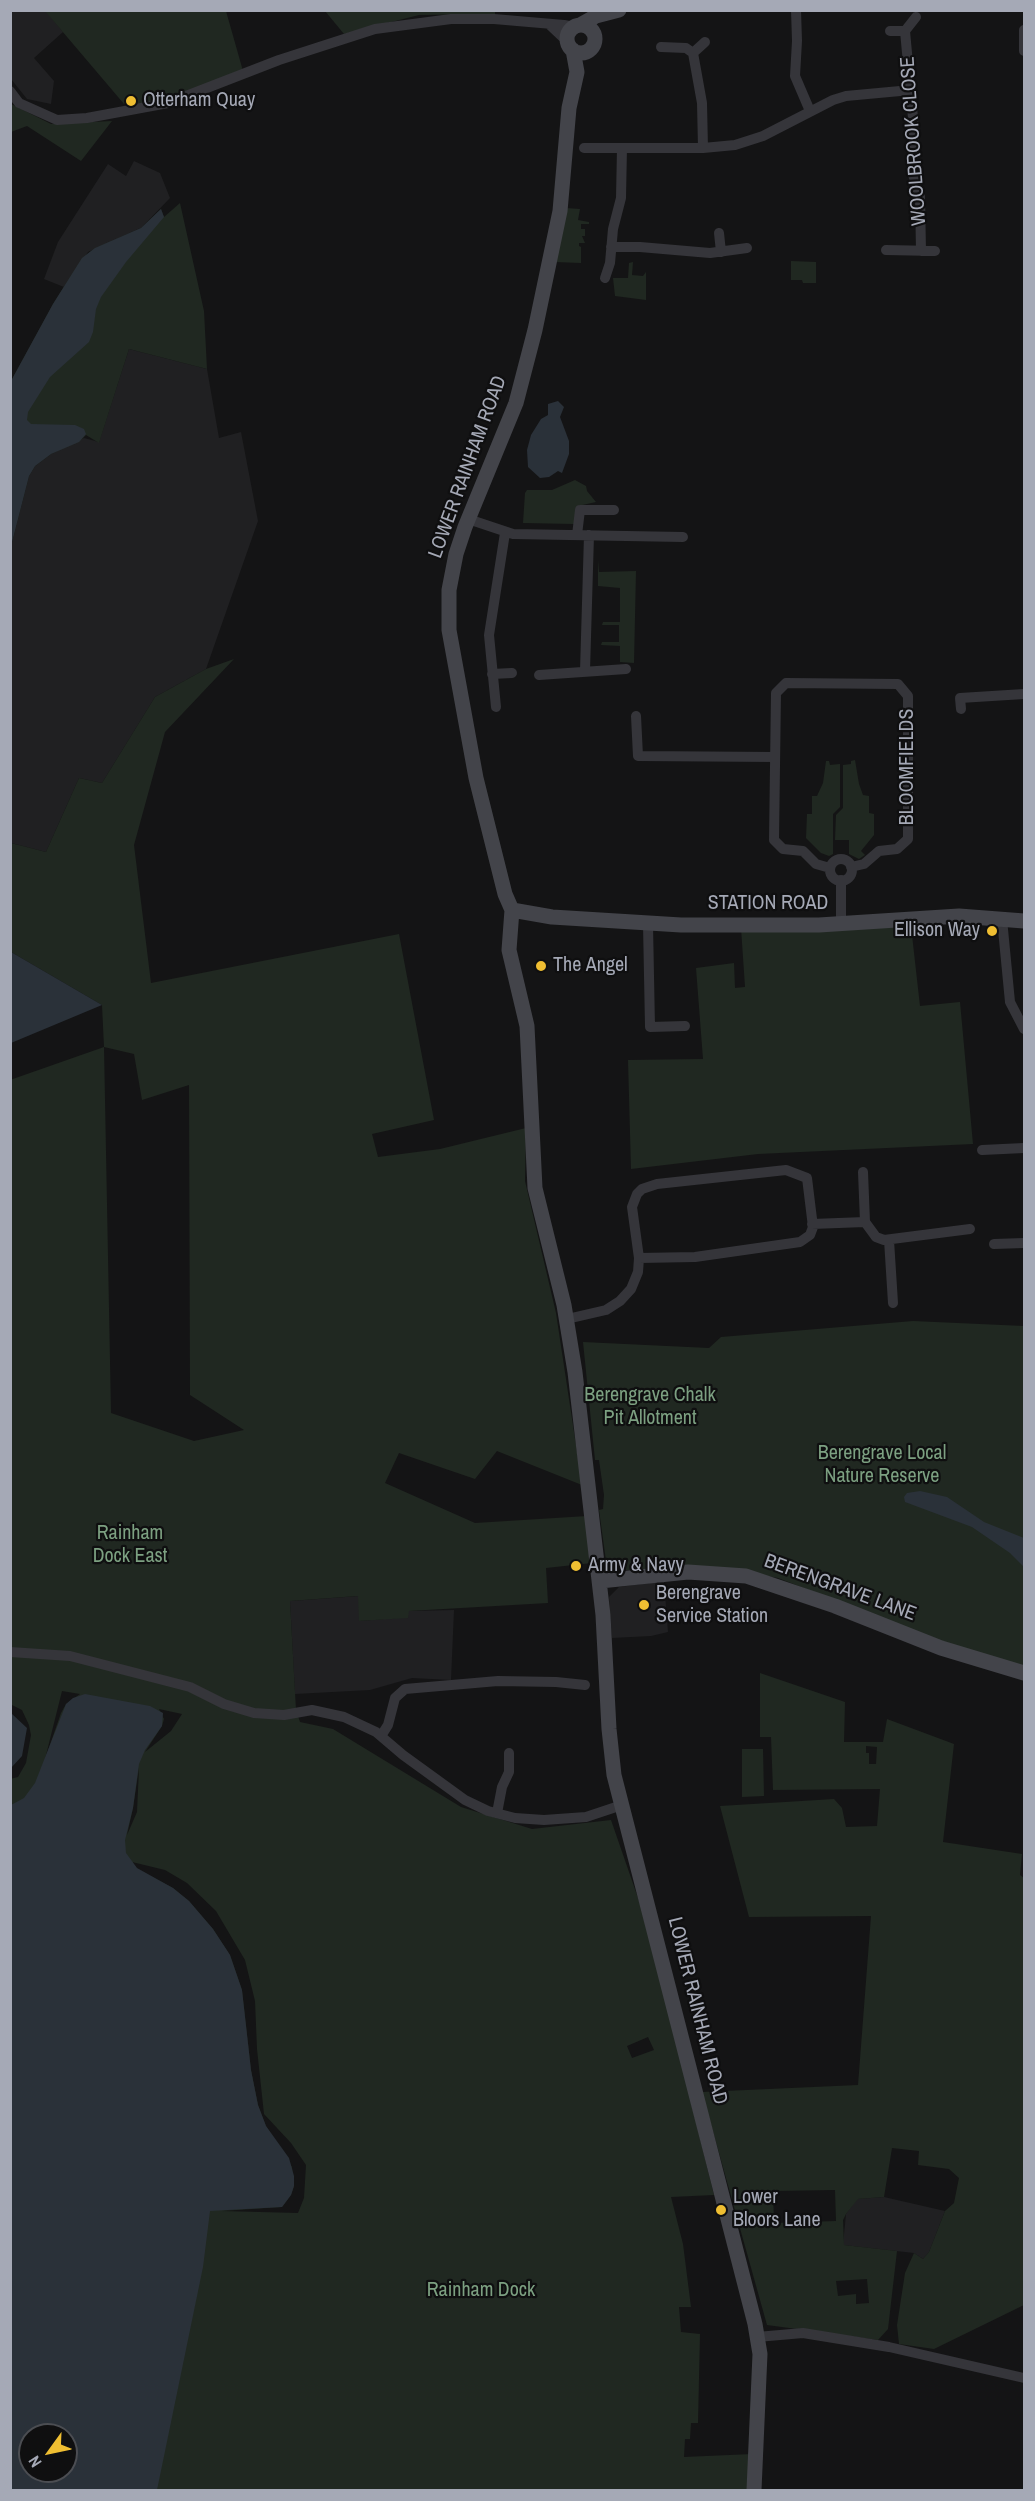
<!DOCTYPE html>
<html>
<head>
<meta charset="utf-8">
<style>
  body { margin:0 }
  #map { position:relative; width:1035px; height:2501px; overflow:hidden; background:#141415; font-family:"Archivo Narrow",sans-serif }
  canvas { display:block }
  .frame { position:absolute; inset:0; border:12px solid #a5a9b6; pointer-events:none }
  .north { position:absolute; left:18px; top:2423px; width:60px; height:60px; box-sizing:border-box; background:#0f0f10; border:2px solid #4b4d52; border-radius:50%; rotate:237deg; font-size:16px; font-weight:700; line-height:24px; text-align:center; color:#a5a9b6 }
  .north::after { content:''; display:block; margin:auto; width:21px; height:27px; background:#efbe32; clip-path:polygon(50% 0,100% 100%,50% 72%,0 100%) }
</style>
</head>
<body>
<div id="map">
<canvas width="1035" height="2501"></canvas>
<div class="frame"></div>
<div class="north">N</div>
</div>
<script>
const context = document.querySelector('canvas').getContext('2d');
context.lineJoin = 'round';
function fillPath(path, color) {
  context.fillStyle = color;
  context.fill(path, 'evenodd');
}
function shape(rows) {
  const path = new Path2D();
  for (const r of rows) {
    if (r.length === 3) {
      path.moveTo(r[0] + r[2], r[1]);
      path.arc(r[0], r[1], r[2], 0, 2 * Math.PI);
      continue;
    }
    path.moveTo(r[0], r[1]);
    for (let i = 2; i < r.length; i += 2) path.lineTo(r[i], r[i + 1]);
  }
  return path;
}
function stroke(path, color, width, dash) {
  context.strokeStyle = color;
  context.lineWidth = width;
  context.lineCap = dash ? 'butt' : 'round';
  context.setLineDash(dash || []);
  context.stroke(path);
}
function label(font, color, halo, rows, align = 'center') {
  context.font = font + ' "Archivo Narrow",sans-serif';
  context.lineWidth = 4.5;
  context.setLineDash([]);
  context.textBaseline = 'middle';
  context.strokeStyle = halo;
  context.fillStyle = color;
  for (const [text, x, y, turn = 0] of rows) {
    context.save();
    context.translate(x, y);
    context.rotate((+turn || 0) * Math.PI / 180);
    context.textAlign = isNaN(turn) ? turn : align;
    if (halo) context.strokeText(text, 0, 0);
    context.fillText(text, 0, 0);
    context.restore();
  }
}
fillPath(shape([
  [10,11,46,11,63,32,34,58,54,81,51,104,27,99,11,79],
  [134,161,160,173,170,198,141,228,88,252,64,287,44,279,58,242,108,164,126,176],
  [129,349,207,369,219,438,241,432,258,521,206,669,155,697,102,783,79,778,46,852,11,843,11,546,29,476,35,466,51,454,84,438,99,442],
  [664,1581,668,1632,651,1636,612,1638,609,1597,619,1587],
  [359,1596,359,1621,408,1617,408,1611,454,1610,451,1680,412,1678,370,1690,295,1694,290,1601],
  [884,2197,945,2211,929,2252,923,2259,914,2253,843,2245,846,2214,857,2199]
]), '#202022');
fillPath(shape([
  [495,10,495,14,419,15,344,34,325,11],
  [45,11,226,11,243,71,167,99,130,105,124,104],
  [11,104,51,124,112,121,81,161,27,126,11,132],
  [180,203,204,311,207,369,129,349,99,443,86,435,79,442,51,454,35,466,29,476,11,546,11,381,53,304,82,258,95,248,141,228,161,209,164,217],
  [566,208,580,209,578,220,589,222,589,224,581,224,581,229,585,229,585,236,582,236,585,243,579,243,579,246,581,247,581,263,555,262],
  [791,261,816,262,816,283,803,283,802,280,791,280],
  [633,262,632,275,643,276,646,272,646,300,615,296,613,278,628,278,629,263],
  [575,480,586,486,587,491,596,502,578,506,574,524,523,523,525,493,527,490,552,490],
  [598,560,599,572,636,571,634,663,620,662,620,646,601,645,602,642,619,642,619,625,602,625,603,622,620,622,620,588,598,586],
  [234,659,165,732,134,845,151,983,399,934,434,1120,372,1134,378,1157,440,1149,526,1128,525,1181,556,1313,582,1485,497,1451,475,1479,399,1453,385,1483,475,1523,587,1516,592,1563,546,1568,548,1603,409,1611,408,1618,359,1621,358,1596,290,1601,296,1710,300,1722,333,1729,461,1807,532,1829,611,1820,647,1924,714,2195,671,2197,683,2244,691,2307,679,2307,681,2332,700,2334,698,2423,691,2423,690,2439,685,2439,684,2457,752,2454,752,2490,11,2490,10,1779,18,1777,26,1763,31,1735,29,1725,22,1710,10,1704,10,1080,104,1047,102,1005,11,952,11,843,46,852,79,778,102,783,155,697,206,669],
  [104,1047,134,1054,142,1100,189,1085,190,1395,244,1430,194,1441,111,1413],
  [62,1691,80,1694,66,1704,61,1713,45,1759],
  [159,1709,182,1714,171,1731,145,1752,162,1726,164,1719],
  [139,1768,137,1812,127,1835,133,1808],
  [132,1862,165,1870,187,1883,216,1911,245,1960,255,2001,257,2049,264,2114,291,2143,306,2165,304,2198,298,2213,222,2211,282,2207,291,2195,294,2186,292,2167,266,2126,258,2105,251,2070,242,1990,230,1955,213,1929,189,1901,173,1888,137,1869],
  [648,2037,654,2050,632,2058,627,2046],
  [30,2435,66,2435,66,2471,30,2471],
  [855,760,859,784,863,795,869,796,869,813,874,814,874,835,861,851,865,855,859,859,849,854,849,840,835,840,836,815,843,808,843,765,851,764,851,761],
  [826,761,829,761,830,765,840,764,840,807,833,814,833,854,829,856,821,853,806,838,807,814,812,814,812,796,817,796,823,783],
  [911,926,920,1006,960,1002,973,1144,758,1154,631,1169,628,1060,703,1059,696,968,734,963,735,988,745,987,741,928],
  [913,1321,1024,1326,1024,1669,982,1657,778,1578,726,1569,644,1572,607,1568,599,1510,603,1509,604,1495,599,1460,595,1460,583,1342,709,1348,721,1337],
  [760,1673,845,1702,844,1742,883,1742,887,1719,954,1744,943,1842,1022,1854,1020,1875,1024,1878,1024,2305,934,2349,899,2344,897,2325,905,2273,914,2253,923,2259,929,2252,945,2211,954,2203,959,2178,949,2169,918,2165,919,2151,892,2148,884,2197,858,2199,846,2214,843,2220,844,2245,897,2251,888,2329,878,2340,767,2325,702,2092,858,2085,871,1916,749,1917,720,1806,834,1799,842,1808,846,1827,877,1826,880,1789,773,1790,771,1737,760,1737],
  [866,1746,877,1747,876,1764,869,1764,869,1753,866,1753],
  [835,2190,836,2221,774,2223,773,2191],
  [867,2279,869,2303,856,2304,856,2294,838,2296,836,2281],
  [742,1749,763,1749,764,1796,742,1797]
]), '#202821');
fillPath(shape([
  [161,209,164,217,126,262,101,297,96,309,93,332,89,342,50,377,28,412,27,420,31,424,75,425,84,429,86,434,79,442,51,454,35,466,29,476,11,546,11,381,53,304,82,258,95,248,141,228],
  [558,401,564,407,560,417,569,441,569,454,562,473,558,471,549,477,540,478,528,467,527,450,531,435,541,419,548,415,548,404],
  [11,952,102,1005,11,1043],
  [920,1491,947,1497,984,1522,1024,1538,1024,1567,1010,1553,972,1527,905,1502,904,1497,907,1493],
  [85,1694,150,1706,163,1713,162,1726,145,1750,139,1764,133,1808,125,1840,126,1853,137,1868,173,1888,189,1901,213,1929,230,1955,242,1990,251,2070,258,2105,266,2126,289,2158,294,2176,294,2186,291,2195,282,2207,210,2211,203,2267,157,2490,11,2490,11,1805,24,1798,35,1783,66,1704,73,1698],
  [30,2435,66,2435,66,2471,30,2471],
  [11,1713,27,1728,22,1756,11,1768]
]), '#2a3139');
stroke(shape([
  [796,10,797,41,795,76,810,111],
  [550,25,568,42],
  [1024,30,1024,51],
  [890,31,905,31,916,17],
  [905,31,914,129,912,171,920,197,921,251],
  [661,47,686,48,693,53,702,103,703,148],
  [693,53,705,42],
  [10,91,19,103,57,120,87,118,168,103,279,60,375,29,451,19,494,19,564,25,574,27],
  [584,148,703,148,735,145,763,136,833,100,846,96,911,90],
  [719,233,721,252],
  [611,247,640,247,710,253,747,248],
  [886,250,935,251],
  [605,278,610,263,613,229,621,198,622,148],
  [468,519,513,534,683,537],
  [577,535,580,510,614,510],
  [585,671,589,535],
  [492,674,512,673],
  [539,675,626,669],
  [496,707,489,635,505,533],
  [961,709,960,698,1024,694],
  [636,716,638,756,775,757],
  [841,870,11],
  [830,868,816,864,803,851,783,849,774,840,776,693,786,683,898,684,908,696,908,839,897,849,879,851,864,864,851,867],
  [841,880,841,924],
  [1002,919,1010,1002,1024,1029],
  [648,924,650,1027,685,1026],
  [982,1150,1024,1148],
  [863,1172,865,1222],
  [812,1224,865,1222,876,1237,884,1240,970,1229],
  [889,1240,893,1303],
  [994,1244,1024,1243],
  [567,1319,606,1310,620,1301,631,1289,638,1272,639,1258,632,1207,637,1194,642,1189,657,1184,786,1170,807,1178,813,1227,810,1235,800,1242,695,1257,639,1258],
  [10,1652,70,1656,132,1672,190,1687,224,1704,254,1713,284,1715,312,1710,344,1717,376,1732,403,1755,465,1800,488,1811,515,1818,544,1820,586,1817,616,1807,623,1808],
  [381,1736,388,1725,395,1698,405,1689,498,1681,556,1682,585,1685],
  [497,1813,502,1787,509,1772,509,1753],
  [757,2337,803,2333,889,2347,1024,2378]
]), '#35353a', 10);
stroke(shape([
  [580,25,596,16,619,10],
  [581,39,14],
  [512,910,509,950,527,1026,535,1188,564,1305,575,1372,603,1615,609,1729,614,1775,755,2324,760,2354,754,2490],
  [512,910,505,894,476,778,449,630,449,590,456,554,465,527,516,403,535,330,560,211,569,108,577,72,573,50],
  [512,910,552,917,681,925,819,925,959,916,1024,921],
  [600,1581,688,1572,746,1576,835,1606,941,1648,1024,1673]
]), '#43444a', 15);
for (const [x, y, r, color] of [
  [131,101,6,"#efbe32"],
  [992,931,6,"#efbe32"],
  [541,966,6,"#efbe32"],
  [576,1566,6,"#efbe32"],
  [644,1605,6,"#efbe32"],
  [721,2210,6,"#efbe32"]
]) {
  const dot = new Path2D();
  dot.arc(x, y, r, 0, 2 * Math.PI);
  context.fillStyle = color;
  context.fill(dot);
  stroke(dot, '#0f0f10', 2);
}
label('20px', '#a5a9b6', '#0f0f10', [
  ["Otterham Quay",143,101],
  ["Ellison Way",980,931,"right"],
  ["The Angel",553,966],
  ["Army & Navy",588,1566],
  ["Berengrave",656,1594],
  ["Service Station",656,1617],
  ["Lower",733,2198],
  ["Bloors Lane",733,2221]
], 'left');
label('20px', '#a5a9b6', '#0f0f10', [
  ["WOOLBROOK CLOSE",914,141,-94],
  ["LOWER RAINHAM ROAD",468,467,-70],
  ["BLOOMFIELDS",908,767,-90],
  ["STATION ROAD",768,904],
  ["BERENGRAVE LANE",840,1588,20],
  ["LOWER RAINHAM ROAD",697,2011,76]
]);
label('20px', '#7ca081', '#0f0f10', [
  ["Berengrave Chalk",650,1396],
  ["Pit Allotment",650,1419],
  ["Berengrave Local",882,1454],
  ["Nature Reserve",882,1477],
  ["Rainham",130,1534],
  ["Dock East",130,1557],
  ["Rainham Dock",481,2291]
]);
</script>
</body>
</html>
